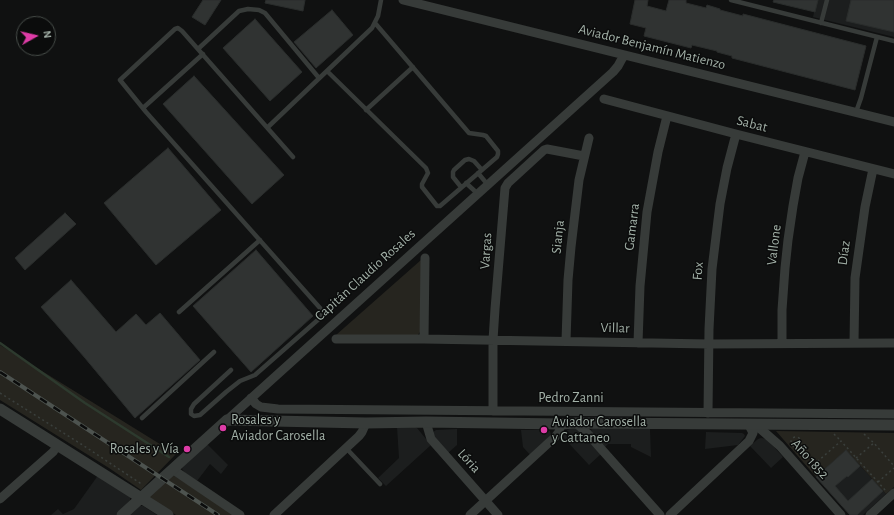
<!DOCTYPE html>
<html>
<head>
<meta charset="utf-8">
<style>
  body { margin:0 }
  #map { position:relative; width:894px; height:515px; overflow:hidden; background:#101111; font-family:"Alegreya Sans",sans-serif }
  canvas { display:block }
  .north { position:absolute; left:16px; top:16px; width:40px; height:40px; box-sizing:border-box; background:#0b0c0c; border:1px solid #484e4a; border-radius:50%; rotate:82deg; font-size:11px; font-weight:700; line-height:16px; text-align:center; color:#a3b1a8 }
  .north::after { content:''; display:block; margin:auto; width:14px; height:18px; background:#de3ca7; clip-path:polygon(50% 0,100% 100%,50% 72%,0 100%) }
</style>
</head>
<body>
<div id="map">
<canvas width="894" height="515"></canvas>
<div class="north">N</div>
</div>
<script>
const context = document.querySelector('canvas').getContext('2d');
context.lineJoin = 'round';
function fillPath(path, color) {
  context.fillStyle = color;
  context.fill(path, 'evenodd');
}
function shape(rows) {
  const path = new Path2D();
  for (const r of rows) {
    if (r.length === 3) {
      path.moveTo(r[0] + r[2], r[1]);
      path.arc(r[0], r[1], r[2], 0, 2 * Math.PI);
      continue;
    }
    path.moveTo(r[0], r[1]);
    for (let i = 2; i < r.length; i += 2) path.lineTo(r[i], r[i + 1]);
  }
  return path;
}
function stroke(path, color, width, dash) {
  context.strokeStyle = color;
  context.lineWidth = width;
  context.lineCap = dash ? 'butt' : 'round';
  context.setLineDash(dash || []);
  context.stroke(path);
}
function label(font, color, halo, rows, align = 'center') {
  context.font = font + ' "Alegreya Sans",sans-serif';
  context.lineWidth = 3;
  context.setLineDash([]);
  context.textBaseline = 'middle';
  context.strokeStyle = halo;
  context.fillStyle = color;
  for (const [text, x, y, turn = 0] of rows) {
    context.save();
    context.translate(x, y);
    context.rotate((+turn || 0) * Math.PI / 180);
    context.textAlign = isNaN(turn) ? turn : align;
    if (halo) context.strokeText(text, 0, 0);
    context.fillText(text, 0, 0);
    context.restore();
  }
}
fillPath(shape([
  [817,0,894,0,894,37,813,17],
  [397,427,415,427,417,428,431,445,386,486,378,478,399,458],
  [593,428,650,429,651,457,631,447,631,444,608,444,605,447,592,433,591,430],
  [457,429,457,445,448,453,433,435,433,432,436,430],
  [569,429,577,429,601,454,589,465,561,435],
  [521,430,547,430,550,431,551,435,531,456,523,447],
  [706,432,742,433,744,434,745,436,738,445,705,449],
  [761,438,767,439,783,457,771,468,750,446,758,439],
  [207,444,228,465,221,474,210,464,197,481,185,473,182,469,183,467],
  [846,450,886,494,863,515,850,515,816,477],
  [99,474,130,496,130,502,116,515,51,515,58,509,63,514,74,509],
  [139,506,143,506,157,515,127,515]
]), '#1c1e1e');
fillPath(shape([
  [421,260,421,330,418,335,336,335],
  [0,345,176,454,141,490,109,468,0,400],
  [776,431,894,433,894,487,886,494,846,450,816,477],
  [171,474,238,515,176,515,147,497]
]), '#26251f');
stroke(shape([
  [0,343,85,403,169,457]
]), '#2d3a2e', 2.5);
const building = shape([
  [203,0,221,0,205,25,192,17,203,0],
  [266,0,305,0,303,11,265,3,266,0],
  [635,0,648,0,647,6,666,11,669,0,686,0,686,3,706,8,707,5,720,9,720,10,743,16,743,14,866,46,855,90,732,58,732,56,717,52,717,51,692,45,691,48,644,36,646,28,630,24,635,0],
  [774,0,818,0,815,12,773,2,774,0],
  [851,0,894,0,894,32,846,21,851,0],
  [332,10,353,35,316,68,294,42,332,10],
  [255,19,302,72,270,101,223,48,255,19],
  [194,76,284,175,252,204,163,104,194,76],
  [168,148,221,210,156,265,104,203,168,148],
  [65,213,76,224,25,270,15,258,65,213],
  [256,250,313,316,251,372,193,306,256,250],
  [71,280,116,332,136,314,146,325,160,313,200,360,135,418,85,358,41,307,71,280],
  [846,450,860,466,848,477,847,476,835,486,848,501,872,479,883,491,857,515,850,515,816,477,846,450]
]);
fillPath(building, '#303332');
stroke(building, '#2a2d2c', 1);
stroke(shape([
  [0,393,81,444,143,485],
  [834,434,841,441],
  [864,434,874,443,894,466],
  [796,442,5],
  [856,458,874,443],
  [810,468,841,441,886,491],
  [878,482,894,468]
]), '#3a3f3c', 1.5, [2, 3]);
stroke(shape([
  [731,0,894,41],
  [821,23,827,0],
  [198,49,239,11,248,9,259,10,265,13,319,78],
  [327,71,426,168,428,173,422,184,422,187,437,206,440,206,497,157,498,154,498,151,486,136,483,135,469,133,375,23],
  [143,108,203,54],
  [366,110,413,67],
  [856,112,861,98,877,37],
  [268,127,372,28,378,16,381,0],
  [478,173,488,185],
  [466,183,478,194],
  [461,187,453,177,453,172,454,170,465,160,469,159,474,161,482,170],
  [179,312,260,240],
  [231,370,194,404,191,409,191,414,194,416,200,415,226,392,240,381,255,375,320,318,322,316,322,312,320,308,146,112,120,80,175,29,178,28,182,31,293,157],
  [142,418,214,352],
  [346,448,380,484]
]), '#373b39', 4.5);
stroke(shape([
  [403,0,894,122],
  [604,99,736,134,894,174],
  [336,339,424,339,709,344,894,343],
  [424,339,425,258],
  [566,341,568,280,571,247,579,180,589,138],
  [638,343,640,286,647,212,658,152,667,116],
  [782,343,782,310,785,268,788,240,793,206,798,178,805,152],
  [854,343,855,278,865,207,873,169],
  [251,398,256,404,261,407,278,409,894,414],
  [493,411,493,340,495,309,505,188,508,183,544,150,547,149,584,156],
  [708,413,709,329,712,269,720,204,727,168,736,134],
  [227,420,613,72,618,66,624,55],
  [426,422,431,439,498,515],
  [576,423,587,433,660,515],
  [756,425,780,446,841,515],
  [172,469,240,515],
  [0,499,53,452,58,445],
  [274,515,359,436,362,432,366,423],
  [470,515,555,437,559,432,561,424],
  [670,515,749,441,753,433,749,425],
  [870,515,894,493]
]), '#373b39', 9);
stroke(shape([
  [0,409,168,515],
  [122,515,227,420,366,423,426,422,561,424,576,423,894,425]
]), '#373b39', 11);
const rail = shape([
  [0,372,218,515]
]);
stroke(rail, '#4d534f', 4);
stroke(rail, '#0b0c0c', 2.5, [8]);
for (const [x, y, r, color] of [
  [223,428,4,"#de3ca7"],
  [544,430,4,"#de3ca7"],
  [187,449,4,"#de3ca7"]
]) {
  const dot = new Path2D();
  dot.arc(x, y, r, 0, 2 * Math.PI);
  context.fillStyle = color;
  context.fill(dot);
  stroke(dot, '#0b0c0c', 1.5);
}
label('14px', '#a3b1a8', '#0b0c0c', [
  ["Aviador Benjamín Matienzo",652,47,14],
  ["Sabat",752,124,14],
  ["Gamarra",632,227,-83],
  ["Sianja",558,237,-84],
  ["Vallone",774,245,-83],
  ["Vargas",486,251,-86],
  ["Díaz",844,253,-82],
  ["Fox",698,271,-85],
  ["Capitán Claudio Rosales",365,275,-42],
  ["Villar",615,328,1],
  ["Pedro Zanni",571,398],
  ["Año 1852",810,459,48],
  ["Lória",469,461,48]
]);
label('14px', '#a3b1a8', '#0b0c0c', [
  ["Rosales y",231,420],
  ["Aviador Carosella",231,436],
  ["Aviador Carosella",552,422],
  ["y Cattaneo",552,438],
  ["Rosales y Vía",179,449,"right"]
], 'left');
</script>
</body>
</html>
